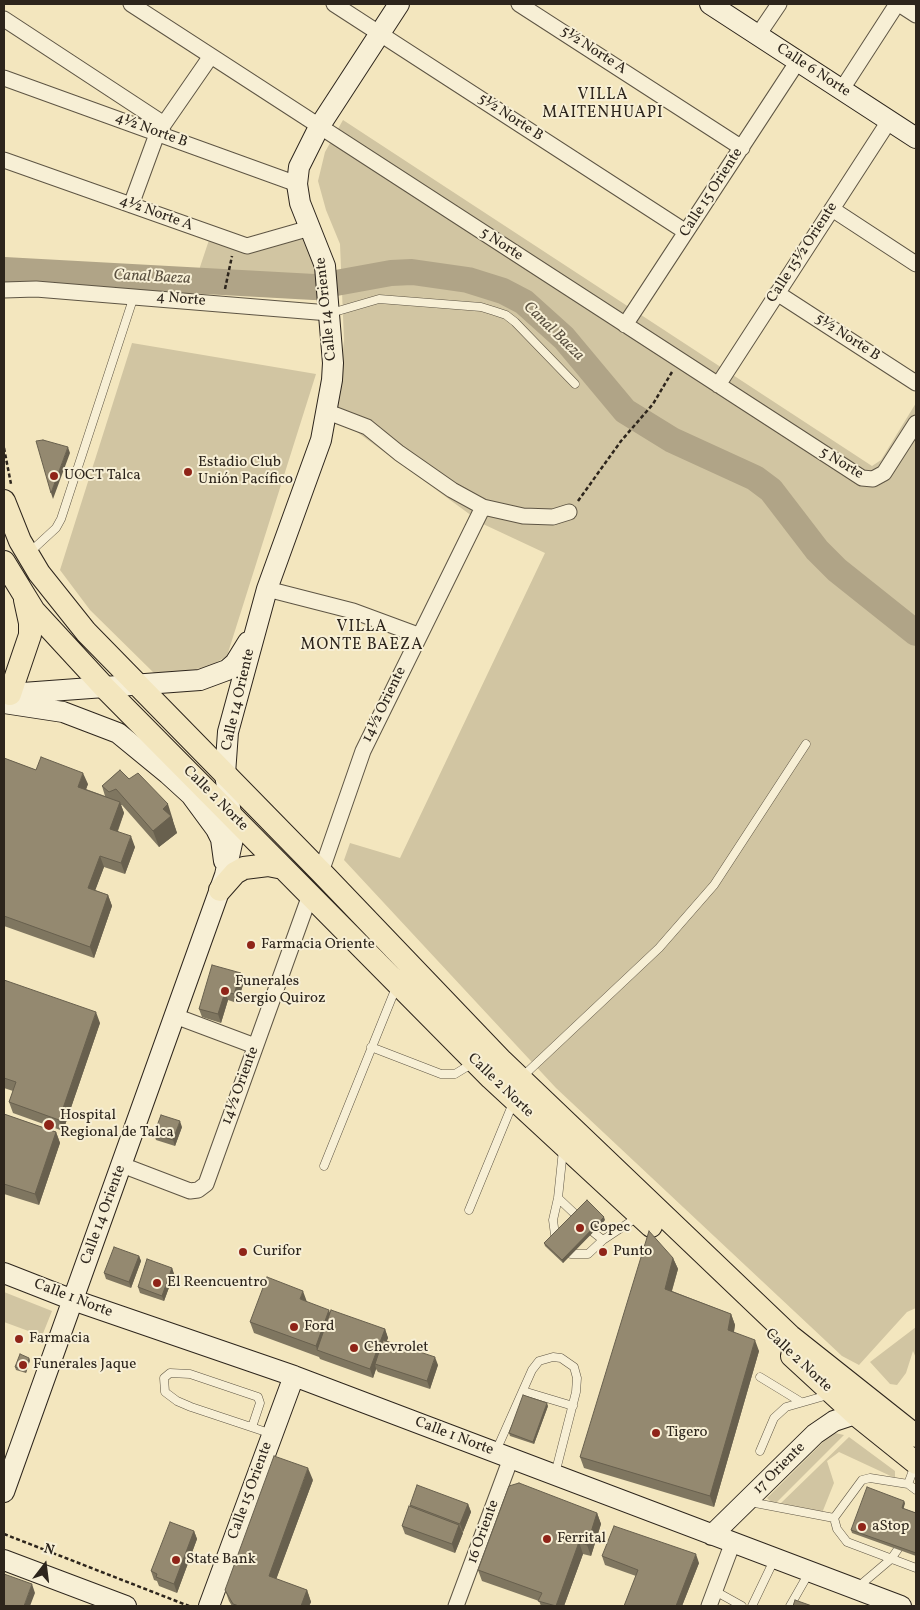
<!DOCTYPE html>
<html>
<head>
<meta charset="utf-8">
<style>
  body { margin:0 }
  #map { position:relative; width:920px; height:1610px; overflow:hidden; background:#f3e6be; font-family:Vollkorn,serif }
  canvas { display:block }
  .frame { position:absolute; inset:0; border:5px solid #2d251c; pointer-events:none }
  .north { position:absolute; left:20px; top:1540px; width:50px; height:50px; -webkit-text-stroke:4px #f7efd5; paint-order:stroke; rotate:15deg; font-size:14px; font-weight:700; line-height:20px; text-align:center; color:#2d251c }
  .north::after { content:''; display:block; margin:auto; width:18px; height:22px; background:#2d251c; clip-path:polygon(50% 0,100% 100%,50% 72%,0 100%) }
</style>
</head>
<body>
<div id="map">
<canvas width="920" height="1610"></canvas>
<div class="frame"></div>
<div class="north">N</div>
</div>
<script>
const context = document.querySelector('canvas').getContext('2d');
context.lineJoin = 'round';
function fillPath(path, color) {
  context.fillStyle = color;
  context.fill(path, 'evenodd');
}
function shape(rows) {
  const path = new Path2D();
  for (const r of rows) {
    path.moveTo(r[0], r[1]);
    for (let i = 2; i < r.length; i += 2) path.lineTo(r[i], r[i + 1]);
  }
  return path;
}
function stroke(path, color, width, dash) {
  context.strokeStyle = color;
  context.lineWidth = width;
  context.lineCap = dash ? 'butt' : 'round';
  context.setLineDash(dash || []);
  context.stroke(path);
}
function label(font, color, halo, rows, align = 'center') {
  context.font = font + ' Vollkorn,serif';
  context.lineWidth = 4;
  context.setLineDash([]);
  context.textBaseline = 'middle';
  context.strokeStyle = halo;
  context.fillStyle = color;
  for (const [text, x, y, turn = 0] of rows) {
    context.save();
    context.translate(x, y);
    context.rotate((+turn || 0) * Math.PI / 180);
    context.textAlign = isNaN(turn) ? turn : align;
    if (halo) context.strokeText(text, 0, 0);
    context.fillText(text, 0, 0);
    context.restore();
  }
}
fillPath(shape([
  [343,120,872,466,881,460,916,403,916,1308,907,1312,859,1365,842,1356,556,1088,344,860,350,843,400,858,545,553,483,524,357,432,335,423,344,340,340,244,326,210,318,181,325,152],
  [306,233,322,277,268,276,199,270,210,237,245,249],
  [132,343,316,374,227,656,209,667,156,675,90,610,60,570],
  [4,1292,52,1311,42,1336,4,1322],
  [916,1327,916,1358,913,1351,906,1373,897,1385,890,1384,870,1362],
  [835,1433,844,1435,774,1505,767,1498,828,1437],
  [849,1437,895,1471,895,1478,839,1452,827,1461,834,1483,822,1513,781,1503]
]), '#d1c5a2');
stroke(shape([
  [4,270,314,287,391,273,412,272,468,280,503,291,524,302,564,338,625,411,672,440,755,478,771,490,817,550,837,570,916,633]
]), '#b0a487', 26);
const lane = shape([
  [331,313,379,299,481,307,494,311,506,315,515,322,575,384],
  [30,552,56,528,61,519,134,296],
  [371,1047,441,1074,455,1074,473,1063],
  [522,1077,659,948,714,885,806,744],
  [324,1166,397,985],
  [558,1198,576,1215],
  [469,1210,513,1103],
  [593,1232,603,1240],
  [555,1235,553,1220,558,1198,563,1150],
  [571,1254,588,1254,603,1240,639,1216],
  [760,1377,801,1402],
  [523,1391,573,1406],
  [252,1427,260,1403,258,1397,190,1374,170,1373,164,1378,165,1392,177,1401,191,1407,272,1434],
  [496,1451,532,1370,539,1361,553,1357,561,1358,574,1367,577,1378,576,1392,555,1474],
  [760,1451,774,1418,786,1407,828,1395],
  [915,1465,908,1484,916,1490],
  [750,1502,834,1518],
  [834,1518,837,1529,847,1542,916,1568],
  [834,1518,862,1480,870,1478,908,1484],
  [858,1587,891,1559,898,1549],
  [715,1591,742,1606],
  [752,1606,775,1558],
  [790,1606,810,1571]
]);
const street = shape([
  [131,4,862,478,873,479,884,473,916,423],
  [334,4,686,232],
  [519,4,742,148],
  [899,4,916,15],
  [4,19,164,124],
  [758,35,779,4],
  [4,78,297,184],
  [842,89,897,4],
  [4,160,247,246,310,228],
  [131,205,157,134,211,56],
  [832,209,916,264],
  [4,290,36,289,329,313],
  [777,293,916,383],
  [625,325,798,61],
  [718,385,889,121],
  [328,412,367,427,399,453,452,490,483,507,523,516,553,517,569,512],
  [267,589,353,611,418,635],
  [321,872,363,751,483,507],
  [175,1016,255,1046],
  [122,1165,190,1191,198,1190,206,1184,310,895],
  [456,1606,511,1458],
  [709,1606,733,1542]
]);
const secondary = shape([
  [710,4,916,138],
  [9,694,200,680,227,670,235,663,248,642],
  [4,703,63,712,118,733,168,774,191,795,216,829,221,839,224,861],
  [4,1273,73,1300,294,1376,901,1606],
  [4,1492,225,875,234,834,225,774,228,732,267,589,321,440,332,380,333,363,325,266,300,203,297,184,299,167,319,127,399,4],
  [712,1535,815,1434,834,1421,855,1414],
  [4,1560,126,1606],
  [209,1606,294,1376]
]);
const primary = shape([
  [4,501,20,541,39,573,86,632,321,872,502,1061,790,1336,916,1436],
  [4,562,34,611,105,688,491,1078,651,1226],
  [10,694,30,635,30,623,25,600],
  [220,890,235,873,244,868,268,865,283,868],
  [792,1356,855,1414,916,1463]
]);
stroke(lane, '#5e5544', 9);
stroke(street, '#5e5544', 17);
stroke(secondary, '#2d251c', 22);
stroke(primary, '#2d251c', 24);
stroke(shape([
  [225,289,232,256],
  [4,448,11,484],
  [578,501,621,441,653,404,672,372],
  [4,1534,189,1606]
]), '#2d251c', 2.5, [4, 2.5]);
stroke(lane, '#f7efd5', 8);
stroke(street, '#f7efd5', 15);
stroke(secondary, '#f7efd5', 20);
stroke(primary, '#f3e6be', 22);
fillPath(shape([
  [4,758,36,770,88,784,86,789,105,796,102,786,120,770,173,820,173,821,177,833,159,847,122,805,121,805,124,813,118,831,135,847,125,874,104,867,95,890,108,895,112,906,94,958,4,926],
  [241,973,244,982,237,1003,228,1000,221,1023,202,1017,199,1009],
  [4,980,100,1023,63,1131,13,1113,9,1102,13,1091,4,1088],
  [4,1114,56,1132,60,1143,39,1205,4,1194],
  [182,1127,175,1146,156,1140,154,1134],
  [605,1220,563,1263,545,1246,544,1243],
  [139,1256,141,1261,131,1288,106,1279,104,1273],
  [673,1258,678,1269,672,1291,731,1314,735,1325,734,1332,759,1351,714,1507,584,1468,580,1457],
  [172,1268,174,1274,164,1301,140,1293,138,1287],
  [307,1302,330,1314,385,1329,388,1338,386,1341,438,1365,430,1389,378,1372,376,1369,373,1378,320,1359,319,1357,254,1333,250,1322],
  [30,1360,26,1373,16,1370,15,1367],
  [548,1406,534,1444,510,1436,509,1433],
  [313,1480,276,1579,307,1590,311,1602,309,1606,232,1606,229,1601,225,1590],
  [905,1503,903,1508,916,1513,916,1556,852,1533,851,1530],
  [468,1504,471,1512,463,1532,462,1531,463,1533,455,1553,405,1534,402,1526,410,1506,410,1505],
  [597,1513,601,1524,591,1556,583,1554,564,1606,541,1606,539,1601,482,1581,478,1570],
  [194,1531,197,1539,177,1593,159,1586,157,1581,154,1580,151,1571],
  [602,1556,699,1563,682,1606,624,1606,636,1576,605,1565]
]), '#7f7660');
fillPath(shape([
  [68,447,70,453,53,499,51,493],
  [83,773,88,784,83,798,78,787],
  [120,802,124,813,114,840,110,829],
  [168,804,173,820,173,821,177,833,159,847,153,831,163,809],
  [131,836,135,847,125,874,121,863],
  [100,856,104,867,92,899,88,888],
  [108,895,112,906,94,958,90,947],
  [241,973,244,982,237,1003,234,994],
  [225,992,228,1000,221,1023,218,1014],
  [96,1012,100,1023,63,1131,59,1120],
  [180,1121,182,1127,175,1146,173,1140],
  [56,1132,60,1143,39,1205,35,1194],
  [604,1217,605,1220,563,1263,562,1260],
  [139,1256,141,1261,131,1288,129,1282],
  [673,1258,678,1269,669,1300,665,1289],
  [172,1268,174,1274,164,1301,162,1296],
  [303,1291,307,1302,300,1299],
  [329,1310,333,1321,317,1350,316,1346],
  [731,1314,735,1325,732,1341,728,1330],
  [385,1329,388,1338,378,1365,375,1364,376,1369,373,1378,370,1369],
  [755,1340,759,1351,714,1507,710,1496],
  [435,1357,438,1365,430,1389,427,1381],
  [29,1358,30,1360,26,1373,25,1370],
  [547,1403,548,1406,534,1444,533,1442],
  [308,1468,313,1480,273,1588,269,1576],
  [904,1501,905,1503,903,1511,902,1508],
  [468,1504,471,1512,463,1532,460,1524],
  [597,1513,601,1524,591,1556,587,1545],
  [459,1525,463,1533,455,1553,452,1544],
  [194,1531,197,1539,177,1593,174,1584],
  [579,1542,583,1554,564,1606,556,1606],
  [696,1554,699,1563,682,1606,676,1606],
  [32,1584,35,1593,30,1606,24,1606],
  [307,1590,311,1602,309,1606,301,1606]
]), '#68604e');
const building = shape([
  [43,440,68,447,51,493,36,441,43,440],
  [41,757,83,773,78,787,120,802,110,829,131,836,121,863,100,856,88,888,108,895,90,947,4,916,4,758,36,770,41,757],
  [120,770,129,779,138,773,168,804,163,809,171,816,153,831,116,789,109,792,102,786,120,770],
  [212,965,241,973,234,994,225,992,218,1014,199,1009,212,965],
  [4,980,96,1012,59,1120,9,1102,16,1082,4,1078,4,980],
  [4,1114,56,1132,35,1194,4,1184,4,1114],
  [161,1115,180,1121,173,1140,154,1134,161,1115],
  [587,1200,604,1217,562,1260,544,1243,587,1200],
  [649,1231,673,1258,665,1289,731,1314,728,1330,755,1340,710,1496,580,1457,649,1231],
  [114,1247,139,1256,129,1282,104,1273,114,1247],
  [147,1259,172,1268,162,1296,138,1287,147,1259],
  [267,1277,303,1291,300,1299,329,1310,316,1346,250,1322,267,1277],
  [331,1310,385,1329,370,1369,317,1350,331,1310],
  [383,1340,435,1357,427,1381,375,1364,383,1340],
  [20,1354,29,1358,25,1370,15,1367,20,1354],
  [523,1395,547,1403,533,1442,509,1433,523,1395],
  [274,1456,308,1468,269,1576,307,1590,301,1606,239,1606,233,1604,225,1590,274,1456],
  [519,1483,597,1513,587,1545,579,1542,556,1606,538,1601,542,1593,478,1570,509,1486,519,1483],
  [417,1485,468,1504,460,1524,410,1505,417,1485],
  [867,1487,904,1501,902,1508,916,1513,916,1553,851,1530,867,1487],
  [409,1506,459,1525,452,1544,402,1526,409,1506],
  [170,1522,194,1531,174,1584,156,1577,157,1574,151,1571,170,1522],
  [614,1526,696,1554,676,1606,624,1606,638,1570,602,1556,614,1526],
  [4,1574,32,1584,24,1606,4,1606,4,1574],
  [795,1600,812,1606,793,1606,795,1600]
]);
fillPath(building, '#948970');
stroke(building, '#68604e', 1);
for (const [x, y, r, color] of [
  [188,472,5,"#8f2418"],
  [54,476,5,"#8f2418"],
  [251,945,5,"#8f2418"],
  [225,991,5,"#8f2418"],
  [49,1125,6,"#8f2418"],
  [580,1228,5,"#8f2418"],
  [243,1252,5,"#8f2418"],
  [603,1252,5,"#8f2418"],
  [157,1283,5,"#8f2418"],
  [294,1327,5,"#8f2418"],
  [19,1339,5,"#8f2418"],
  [354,1348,5,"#8f2418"],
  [23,1365,5,"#8f2418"],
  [656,1433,5,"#8f2418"],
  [862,1527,5,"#8f2418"],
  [547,1539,5,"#8f2418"],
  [176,1560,5,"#8f2418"]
]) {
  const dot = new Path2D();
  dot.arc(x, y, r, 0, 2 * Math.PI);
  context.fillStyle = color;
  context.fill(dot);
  stroke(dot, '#f7efd5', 2);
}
label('15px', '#2d251c', '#f7efd5', [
  ["5½ Norte A",593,51,33],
  ["Calle 6 Norte",813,71,33],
  ["5½ Norte B",510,118,33],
  ["4½ Norte B",151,131,20],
  ["Calle 15 Oriente",712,193,-57],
  ["4½ Norte A",156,214,20],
  ["5 Norte",501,245,33],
  ["Calle 15½ Oriente",803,253,-57],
  ["4 Norte",181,300,5],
  ["Calle 14 Oriente",327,309,-96],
  ["5½ Norte B",847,338,33],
  ["5 Norte",841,464,31],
  ["Calle 14 Oriente",239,700,-77],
  ["14½ Oriente",385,705,-64],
  ["Calle 2 Norte",215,799,45],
  ["14½ Oriente",241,1086,-70],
  ["Calle 2 Norte",500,1086,44],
  ["Calle 14 Oriente",104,1215,-70],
  ["Calle 1 Norte",73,1299,21],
  ["Calle 2 Norte",798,1361,43],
  ["Calle 1 Norte",454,1437,21],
  ["17 Oriente",780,1469,-45],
  ["Calle 15 Oriente",251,1491,-70],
  ["16 Oriente",484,1532,-70]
]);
label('15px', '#2d251c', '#f7efd5', [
  ["Estadio Club",198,463],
  ["Unión Pacífico",198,480],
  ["UOCT Talca",64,476],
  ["Farmacia Oriente",261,945],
  ["Funerales",235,982],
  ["Sergio Quiroz",235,999],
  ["Hospital",60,1116],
  ["Regional de Talca",60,1133],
  ["Copec",590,1228],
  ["Curifor",253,1252],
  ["Punto",613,1252],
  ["El Reencuentro",167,1283],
  ["Ford",304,1327],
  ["Farmacia",29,1339],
  ["Chevrolet",364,1348],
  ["Funerales Jaque",33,1365],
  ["Tigero",666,1433],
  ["aStop",872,1527],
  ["Ferrital",557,1539],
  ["State Bank",186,1560]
], 'left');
context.letterSpacing = '1px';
label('16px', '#2d251c', '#f7efd5', [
  ["VILLA",603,96],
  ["MAITENHUAPI",603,114],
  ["VILLA",362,628],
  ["MONTE BAEZA",362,646]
]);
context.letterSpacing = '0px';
label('italic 16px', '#5b5141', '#f7efd5', [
  ["Canal Baeza",152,278,3],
  ["Canal Baeza",553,332,44]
]);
</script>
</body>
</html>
